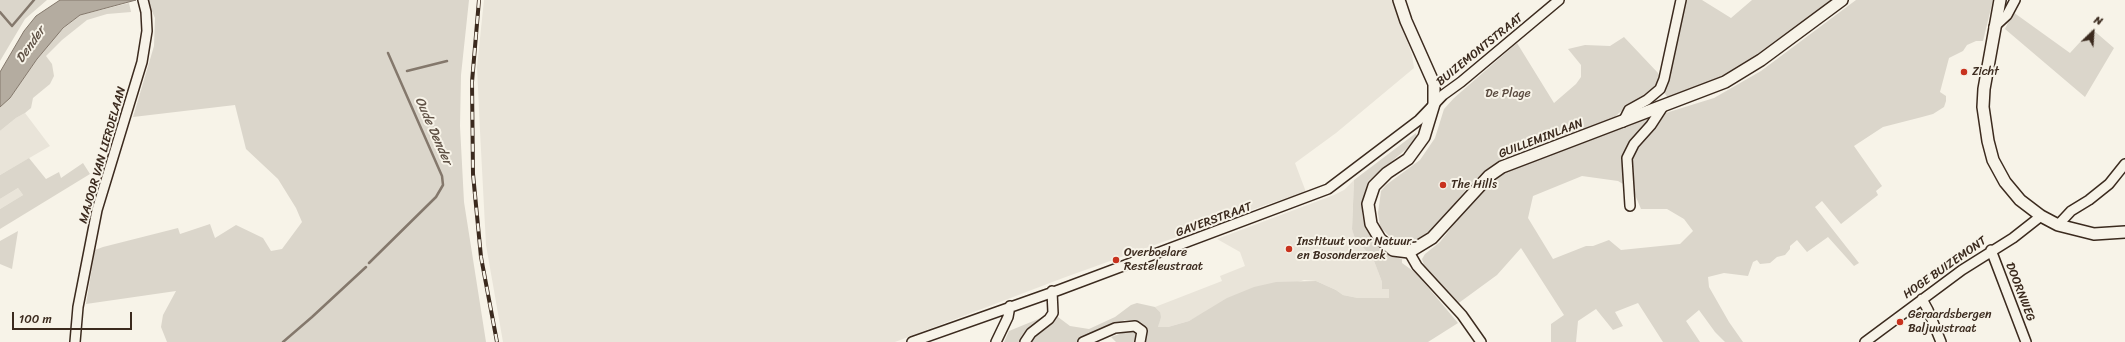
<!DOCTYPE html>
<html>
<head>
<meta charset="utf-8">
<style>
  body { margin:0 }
  #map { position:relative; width:2125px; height:342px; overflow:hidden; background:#f7f3e8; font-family:Sriracha,sans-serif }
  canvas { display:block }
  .north { position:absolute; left:2073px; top:12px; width:40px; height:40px; -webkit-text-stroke:3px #f7f3e8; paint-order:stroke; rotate:25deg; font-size:11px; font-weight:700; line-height:16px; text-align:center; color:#3b2a1e }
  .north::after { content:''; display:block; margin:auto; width:14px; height:18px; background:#3b2a1e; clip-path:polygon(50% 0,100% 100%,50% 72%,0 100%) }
  .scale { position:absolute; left:12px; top:312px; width:120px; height:18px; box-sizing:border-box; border:2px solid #3b2a1e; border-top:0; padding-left:5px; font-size:12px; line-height:14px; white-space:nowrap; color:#3b2a1e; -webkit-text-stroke:3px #f7f3e8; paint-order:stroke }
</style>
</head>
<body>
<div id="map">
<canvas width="2125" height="342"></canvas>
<div class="north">N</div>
<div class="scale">100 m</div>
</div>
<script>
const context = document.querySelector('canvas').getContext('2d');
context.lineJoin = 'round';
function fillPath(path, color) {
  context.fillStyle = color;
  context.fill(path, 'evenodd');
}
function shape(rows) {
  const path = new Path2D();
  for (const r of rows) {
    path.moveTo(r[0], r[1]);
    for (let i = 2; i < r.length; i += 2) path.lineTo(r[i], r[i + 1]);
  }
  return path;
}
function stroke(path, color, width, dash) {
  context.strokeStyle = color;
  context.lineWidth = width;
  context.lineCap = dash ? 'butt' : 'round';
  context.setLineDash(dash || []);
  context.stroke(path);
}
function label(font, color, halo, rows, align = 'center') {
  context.font = font + ' Sriracha,sans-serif';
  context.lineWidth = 4;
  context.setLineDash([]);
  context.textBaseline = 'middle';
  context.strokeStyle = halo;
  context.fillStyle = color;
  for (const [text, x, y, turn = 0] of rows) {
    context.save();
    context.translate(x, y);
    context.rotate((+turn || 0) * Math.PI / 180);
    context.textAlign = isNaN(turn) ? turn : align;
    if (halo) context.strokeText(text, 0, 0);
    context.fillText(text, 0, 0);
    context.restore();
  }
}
fillPath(shape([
  [484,0,1393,0,1412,55,1414,68,1336,133,1295,163,1306,192,1271,203,1063,278,895,342,503,342,486,245,480,131,477,67],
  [25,113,50,146,0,175,0,131,16,118],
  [1354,180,1352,228,1354,236,1374,261,1382,282,1382,288,1389,289,1389,298,1358,298,1343,295,1336,290,1316,281,1304,280,1202,314,1189,321,1168,327,1158,327,1160,312,1155,307,1222,281,1220,276,1245,266,1240,252,1217,239,1334,195,1344,190],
  [18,188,23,195,0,209,0,199]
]), '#e9e4d9');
fillPath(shape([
  [0,0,47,0,25,19,0,61],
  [147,0,469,0,461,75,460,126,464,202,486,342,167,342,161,327,163,315,176,291,86,304,95,250,103,247,178,228,180,234,210,224,215,238,236,225,263,238,271,251,282,249,302,222,296,208,278,179,246,149,235,105,133,117,154,46,155,18],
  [1685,0,1702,0,1731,18,1752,0,1834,0,1751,60,1718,78,1668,98,1663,91],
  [1856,0,1993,0,1983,41,1976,41,1967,45,1963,51,1949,58,1940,92,1946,96,1946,101,1944,107,1933,114,1922,117,1883,127,1854,146,1882,186,1876,191,1878,195,1841,224,1822,201,1815,207,1859,263,1854,266,1828,237,1807,252,1797,240,1790,246,1790,249,1785,255,1777,257,1770,263,1760,264,1757,260,1753,262,1748,276,1724,273,1708,277,1709,287,1729,322,1743,342,1725,342,1715,332,1699,310,1686,321,1700,342,1663,342,1638,303,1615,312,1623,326,1613,330,1596,309,1578,321,1576,342,1551,342,1551,324,1564,315,1521,248,1497,275,1456,305,1425,268,1422,259,1425,254,1440,242,1477,195,1493,179,1508,168,1502,161,1487,170,1469,186,1432,231,1420,240,1409,244,1397,244,1380,227,1378,213,1381,191,1386,185,1420,160,1435,138,1444,109,1454,98,1517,43,1554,103,1576,84,1581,77,1581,65,1568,49,1585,45,1610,46,1624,37,1658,73,1661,79,1658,87,1619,113,1612,120,1614,129,1714,98,1761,71],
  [1582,176,1618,181,1633,190,1641,209,1667,209,1684,219,1693,231,1680,244,1621,250,1609,240,1593,246,1586,246,1553,259,1528,218,1533,196],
  [129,3,131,12,107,14,87,20,62,40,46,56,52,64,54,76,50,84,33,98,31,108,25,113,16,118,0,131,0,107,10,98,52,38,80,15],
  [2013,12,2070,53,2092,29,2114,48,2085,97,2005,29],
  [1416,133,1417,137,1410,146,1368,181,1363,200,1362,214,1365,228,1375,243,1386,254,1402,259,1402,263,1416,273,1458,323,1428,342,1116,342,1111,337,1134,329,1133,320,1125,320,1079,342,1004,342,1009,331,1048,315,1058,317,1070,326,1089,329,1115,317,1131,305,1137,303,1155,307,1160,312,1161,317,1158,327,1168,327,1189,321,1227,298,1254,287,1276,282,1316,281,1336,290,1343,295,1358,298,1389,298,1389,289,1382,289,1382,282,1374,261,1354,236,1352,229,1354,180],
  [29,158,46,179,59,172,61,178,83,163,90,174,0,229,0,209,23,195,18,188,0,199,0,175],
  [18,231,12,269,0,264,0,241]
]), '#dbd6cb');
const water = shape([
  [60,0,136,0,80,15,63,28,37,59,10,98,0,107,0,72,24,31,36,16,60,0]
]);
fillPath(water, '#b4aca0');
stroke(water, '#84786c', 1);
stroke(shape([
  [0,12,12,26,34,0],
  [407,71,447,61],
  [369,263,436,197,443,185,442,176,388,53],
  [283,342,312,317,366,267]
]), '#84786c', 2.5);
const minor = shape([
  [1994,27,2007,15,2015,0],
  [1623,122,1629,110,1647,100,1660,89,1664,79,1681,0],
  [1630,206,1627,158,1634,144,1651,125,1662,108],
  [2058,225,2071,211,2089,200,2109,184,2125,164],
  [1991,250,2026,342],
  [1409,252,1417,266,1462,315,1481,342],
  [1922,299,1928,310,1941,342],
  [75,342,78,307,97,210,142,62,147,31,146,12,143,0],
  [912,342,1059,290,1328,189,1419,120,1443,95,1461,82,1559,0],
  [996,342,1008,317,1010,306],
  [1025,342,1031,333,1049,319,1053,313,1052,291],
  [1083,342,1115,328,1135,326,1142,331,1140,342],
  [1865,342,1962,270,2013,238,2041,216]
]);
const major = shape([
  [1399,0,1406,21,1434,84,1434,104,1424,137,1408,159,1387,173,1374,186,1368,204,1371,224,1380,239,1393,250,1409,252,1432,238,1489,176,1502,167,1725,82,1761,60,1842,0],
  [2000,0,1984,89,1983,107,1988,141,1993,160,2005,182,2020,200,2041,216,2058,225,2094,234,2125,232]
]);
stroke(minor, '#3b2a1e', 12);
stroke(major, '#3b2a1e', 14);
stroke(minor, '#f7f3e8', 9);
stroke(major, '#f7f3e8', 11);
const rail = shape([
  [479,0,472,82,473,174,481,257,497,342]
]);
stroke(rail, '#3b2a1e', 4);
stroke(rail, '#f7f3e8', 2.5, [8]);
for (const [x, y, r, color] of [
  [1964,72,4,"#c8321e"],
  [1443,185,4,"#c8321e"],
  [1289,249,4,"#c8321e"],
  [1116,260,4,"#c8321e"],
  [1900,322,4,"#c8321e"]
]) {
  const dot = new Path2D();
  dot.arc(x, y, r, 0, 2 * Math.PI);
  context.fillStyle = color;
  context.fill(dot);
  stroke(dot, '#f7f3e8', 1.5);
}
label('12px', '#3b2a1e', '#f7f3e8', [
  ["BUIZEMONTSTRAAT",1480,50,-39],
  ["GUILLEMINLAAN",1541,139,-21],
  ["MAJOOR VAN LIERDELAAN",103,155,-74],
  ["GAVERSTRAAT",1214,220,-20],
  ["HOGE BUIZEMONT",1945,268,-35],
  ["DOORNWEG",2020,292,69]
]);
label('12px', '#3b2a1e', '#f7f3e8', [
  ["Zicht",1972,72],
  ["The Hills",1451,185],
  ["Instituut voor Natuur-",1297,242],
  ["en Bosonderzoek",1297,256],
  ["Overboelare",1124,253],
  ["Resteleustraat",1124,267],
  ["Geraardsbergen",1908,315],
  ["Baljuwstraat",1908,329]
], 'left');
label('12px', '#5b4c41', '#f7f3e8', [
  ["De Plage",1508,94]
]);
label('italic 13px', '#5f5145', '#f7f3e8', [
  ["Dender",31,45,-55],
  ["Oude Dender",433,131,66]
]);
</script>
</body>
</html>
